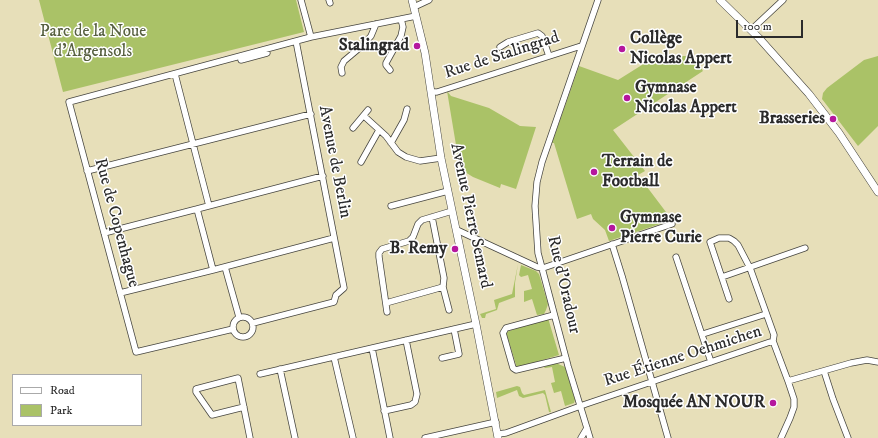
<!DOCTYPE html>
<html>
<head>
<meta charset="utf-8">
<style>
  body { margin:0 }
  #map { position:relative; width:878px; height:438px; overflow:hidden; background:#e7dfb9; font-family:"IM FELL DW Pica",serif }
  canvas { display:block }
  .legend { position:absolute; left:12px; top:374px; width:130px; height:52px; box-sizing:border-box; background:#fff; border:1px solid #aaa; margin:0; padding:5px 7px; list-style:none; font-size:12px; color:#2b2b2b }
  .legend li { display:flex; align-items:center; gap:8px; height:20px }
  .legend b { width:20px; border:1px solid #aaa }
  .scale { position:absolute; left:736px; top:20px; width:67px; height:18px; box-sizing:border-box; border:2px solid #2b2b2b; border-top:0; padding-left:5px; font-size:12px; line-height:14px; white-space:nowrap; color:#2b2b2b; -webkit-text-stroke:3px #fff; paint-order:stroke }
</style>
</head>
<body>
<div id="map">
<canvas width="878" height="438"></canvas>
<ul class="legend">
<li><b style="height:5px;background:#fff"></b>Road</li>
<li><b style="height:11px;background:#aac267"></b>Park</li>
</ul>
<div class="scale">100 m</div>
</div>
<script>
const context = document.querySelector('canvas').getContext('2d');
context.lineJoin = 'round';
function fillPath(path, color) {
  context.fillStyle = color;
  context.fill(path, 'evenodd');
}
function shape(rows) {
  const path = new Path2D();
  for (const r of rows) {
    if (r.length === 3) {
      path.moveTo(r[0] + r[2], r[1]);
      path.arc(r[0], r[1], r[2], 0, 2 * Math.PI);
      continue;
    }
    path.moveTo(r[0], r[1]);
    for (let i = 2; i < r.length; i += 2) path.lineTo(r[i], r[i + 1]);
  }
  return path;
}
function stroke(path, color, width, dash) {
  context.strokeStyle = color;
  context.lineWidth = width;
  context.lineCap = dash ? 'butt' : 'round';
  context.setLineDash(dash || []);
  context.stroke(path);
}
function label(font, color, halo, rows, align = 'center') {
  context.font = font + ' "IM FELL DW Pica",serif';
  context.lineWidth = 3;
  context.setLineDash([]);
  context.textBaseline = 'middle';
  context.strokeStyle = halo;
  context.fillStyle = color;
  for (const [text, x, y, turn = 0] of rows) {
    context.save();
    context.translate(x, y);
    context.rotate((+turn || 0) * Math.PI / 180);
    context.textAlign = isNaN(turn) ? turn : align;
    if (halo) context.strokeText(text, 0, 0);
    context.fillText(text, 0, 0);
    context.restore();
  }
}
fillPath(shape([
  [39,0,296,0,304,32,63,92],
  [661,53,668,59,671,56,692,56,703,71,613,130,645,171,638,175,672,220,609,241,605,230,593,219,591,214,577,219,554,143,552,143,579,66,618,80],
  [878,56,878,126,858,146,822,99,823,93,827,88,864,60],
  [447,91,451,96,489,108,520,126,536,127,516,189,501,184,500,188,473,177,460,169],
  [518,264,515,283,515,297,499,303,497,310,486,314,485,318,482,318,480,314,496,309,494,300,512,294],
  [521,265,536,271,539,274,548,304,546,310,544,314,537,315,532,299,524,302,524,291,532,289,528,275,521,277,519,275],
  [548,318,559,355,517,368,506,332],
  [556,363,565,367,575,400,574,403,565,406,561,391,554,393,551,383,555,382,552,367,545,368,544,367],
  [517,386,520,387,522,393,524,395,545,390,551,412,549,412,545,395,543,393,523,398,519,396,517,390,497,398,496,392]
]), '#aac267');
const minor = shape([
  [301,0,311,37],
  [329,0,330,3],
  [414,7,429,0],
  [751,30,783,0],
  [500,47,508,42,538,33,542,36,549,56],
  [241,60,267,53],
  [390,70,386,65,386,63,401,36,403,27,401,19],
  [342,73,341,67,344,61,363,45,371,36,376,24],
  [175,74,209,206],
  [432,92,437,92,581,46],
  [69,102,136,352,233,329],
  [69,102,311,37,416,16],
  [364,116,386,136,398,152,406,157,420,161,441,158],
  [353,128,368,110],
  [391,143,404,120,407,109],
  [361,162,379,130],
  [87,171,311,114],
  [323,176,197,209,213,270,334,238],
  [391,206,448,191],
  [432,217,444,278,443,287,449,310],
  [457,230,537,267,543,268,672,224],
  [104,233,197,209],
  [612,244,622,276,668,438],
  [676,257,711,362],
  [225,267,239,317],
  [722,277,805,248],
  [120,293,213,270],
  [729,299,710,242,719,238,729,238,734,241,738,245,750,268,774,335,773,341,788,381,851,363,867,360,878,362],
  [386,303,443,287],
  [387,312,379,257,379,253,382,249,409,241,413,237,418,224,422,220,452,211],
  [554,315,506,328,503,333,513,368,516,370,566,358],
  [243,327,10],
  [253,323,334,302,336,295,344,288,296,41],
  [703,334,766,314],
  [372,348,390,438],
  [334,357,353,438],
  [442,358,459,354,454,329],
  [280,369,295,438],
  [824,371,833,399,848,438],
  [260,374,476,324],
  [244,407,212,415,196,392,196,389,238,378,250,438],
  [384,411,411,405,415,402,417,394,406,340],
  [498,434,506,433,586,404,773,341],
  [425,438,496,422],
  [581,438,587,428],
  [590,438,568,366,538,253,535,206,537,182,542,162,598,0],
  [781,438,790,418,794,407,794,399,788,381]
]);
const major = shape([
  [412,0,425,53,441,158,476,324,498,438],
  [720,0,759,38,809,94,839,133,878,192]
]);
stroke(minor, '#474640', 7);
stroke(major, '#474640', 8);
stroke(minor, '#fff', 5.5);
stroke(major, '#fff', 7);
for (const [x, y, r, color] of [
  [417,46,4,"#b5179e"],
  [622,49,4,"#b5179e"],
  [627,98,4,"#b5179e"],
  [833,119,4,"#b5179e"],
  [594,172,4,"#b5179e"],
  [612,228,4,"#b5179e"],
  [455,249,4,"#b5179e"],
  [773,403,4,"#b5179e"]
]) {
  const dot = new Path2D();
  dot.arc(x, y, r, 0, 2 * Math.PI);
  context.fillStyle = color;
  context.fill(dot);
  stroke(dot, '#fff', 1.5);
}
label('17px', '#576040', '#fff', [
  ["Parc de la Noue",93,32],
  ["d'Argensols",93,52]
]);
label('bold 17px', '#2b2b2b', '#fff', [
  ["Collège",630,39],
  ["Nicolas Appert",630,59],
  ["Stalingrad",409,46,"right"],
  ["Gymnase",635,88],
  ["Nicolas Appert",635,108],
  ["Brasseries",825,119,"right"],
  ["Terrain de",602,162],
  ["Football",602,182],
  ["Gymnase",620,218],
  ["Pierre Curie",620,238],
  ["B. Remy",447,249,"right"],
  ["Mosquée AN NOUR",765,403,"right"]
], 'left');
label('17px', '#2b2b2b', '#fff', [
  ["Rue de Stalingrad",502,56,-18],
  ["Avenue de Berlin",334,162,79],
  ["Avenue Pierre Semard",470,216,78],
  ["Rue de Copenhague",116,223,75],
  ["Rue d'Oradour",563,285,77],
  ["Rue Étienne Oehmichen",683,357,-18]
]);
</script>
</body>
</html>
